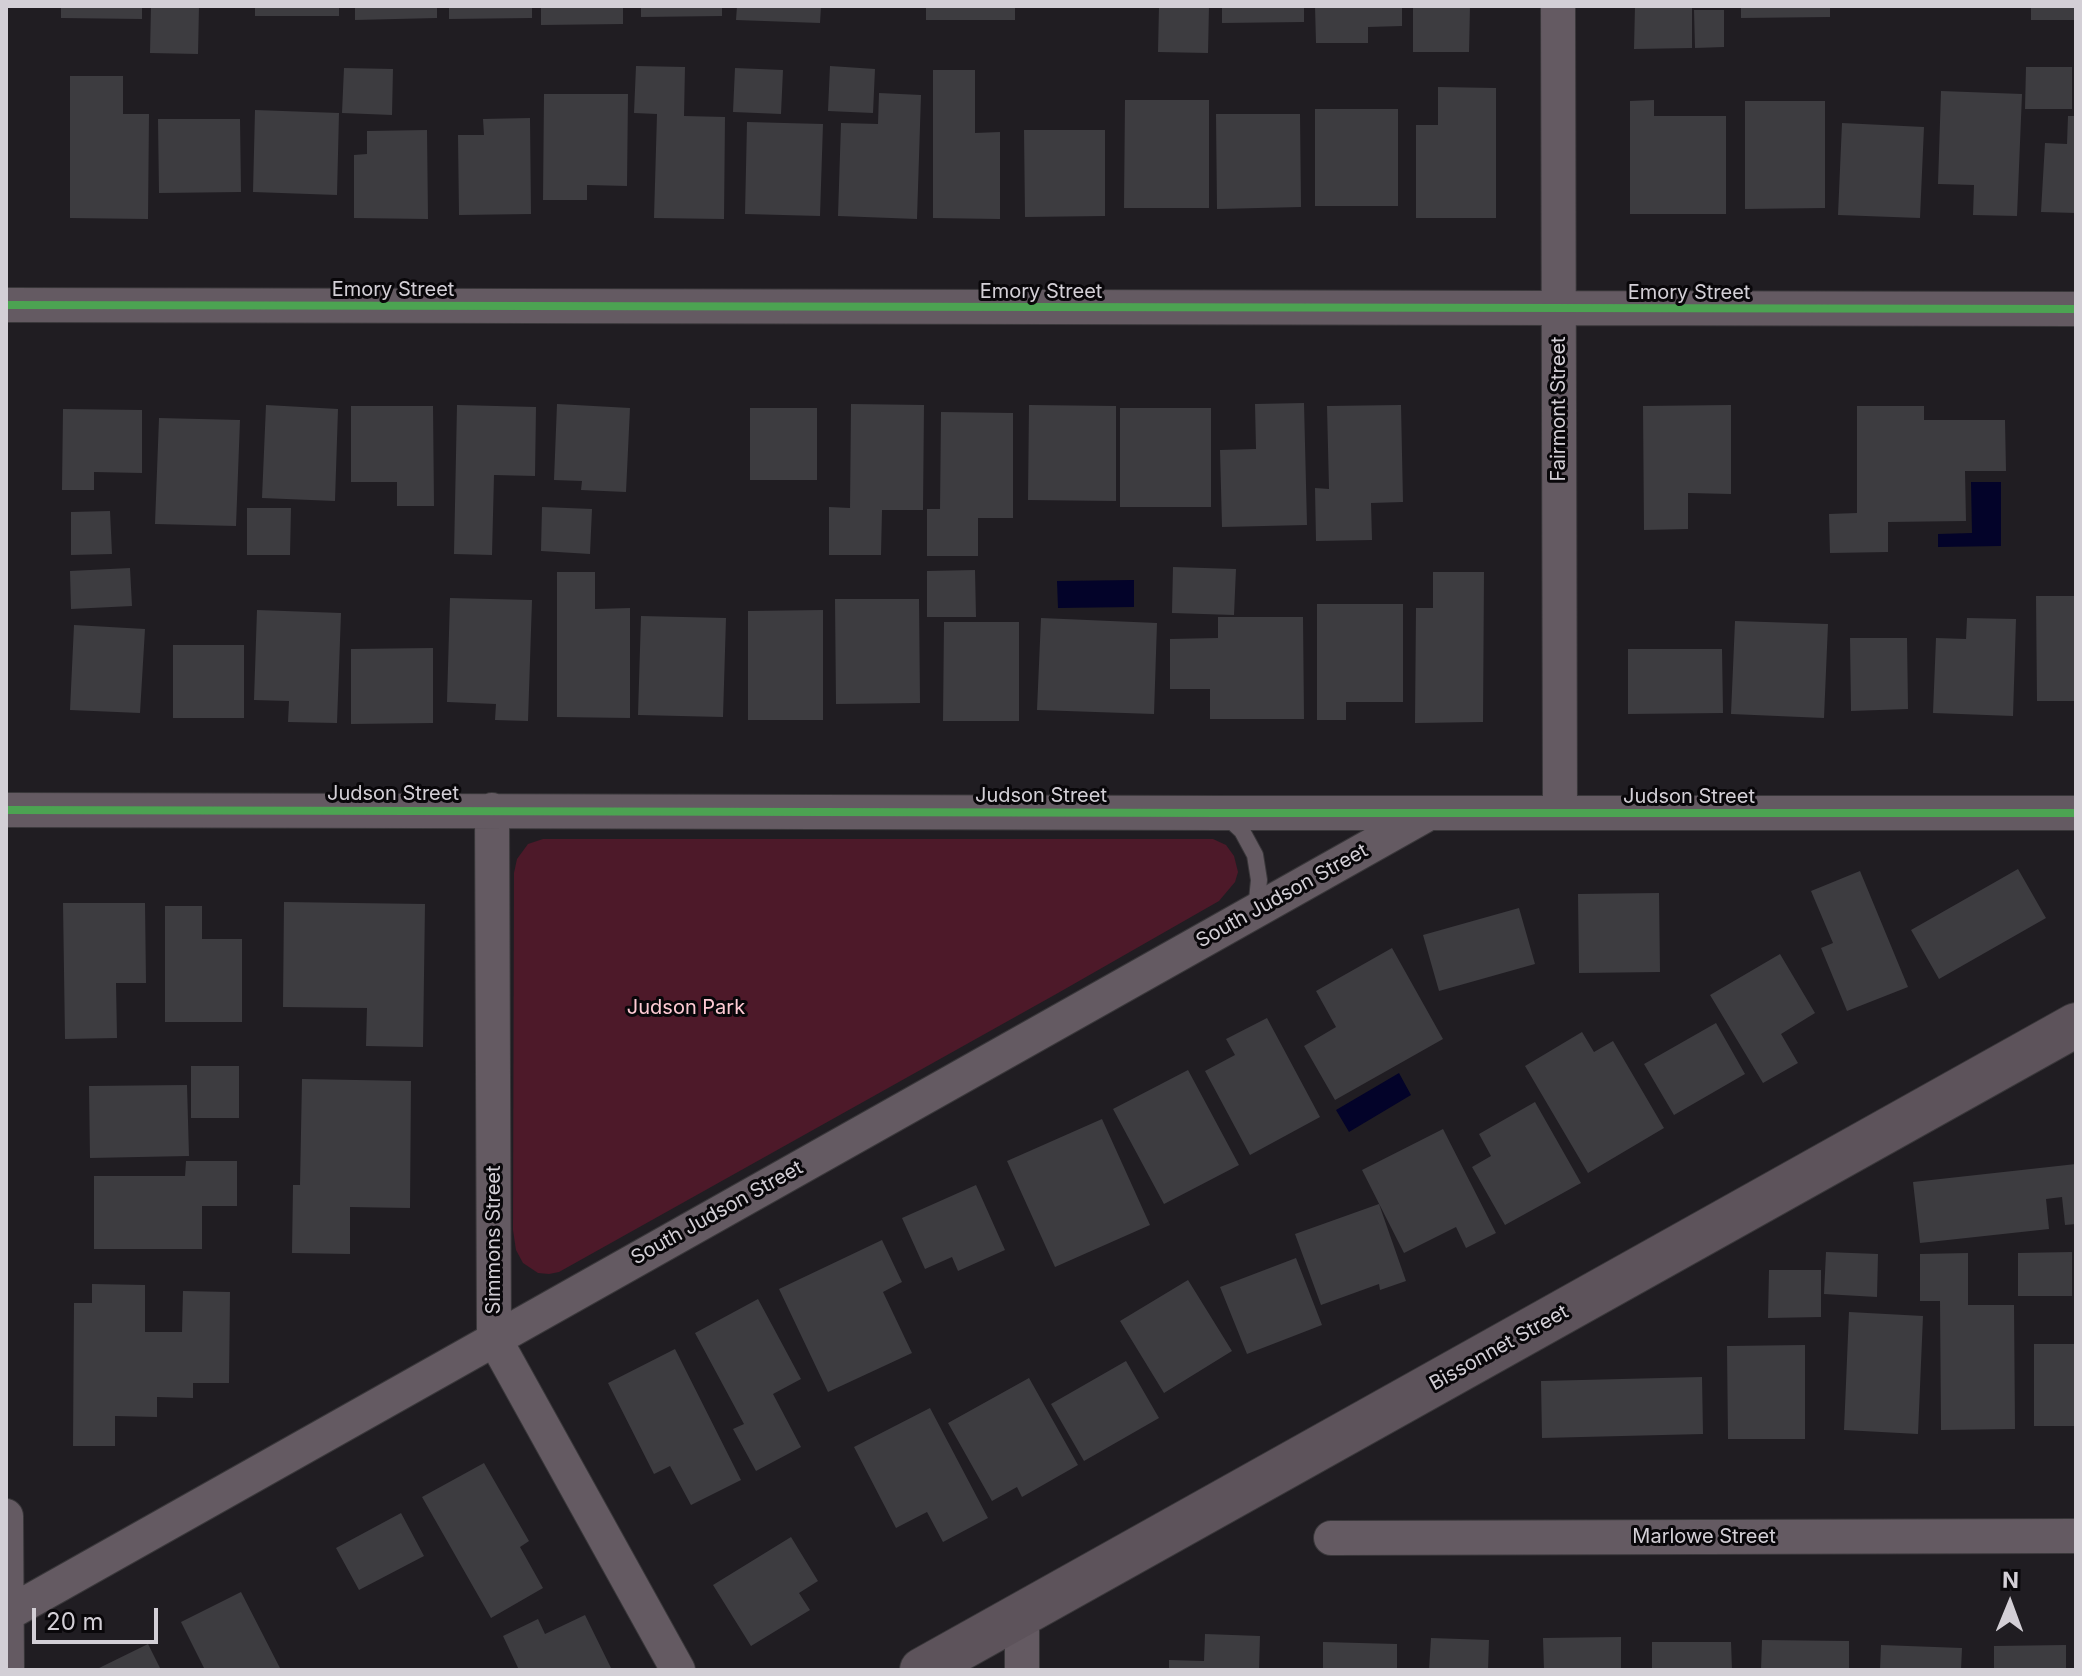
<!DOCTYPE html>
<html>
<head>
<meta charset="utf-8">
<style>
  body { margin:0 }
  #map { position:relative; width:2082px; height:1676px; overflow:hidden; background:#201d22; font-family:Inter,sans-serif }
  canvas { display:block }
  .frame { position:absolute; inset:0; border:8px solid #d3cfd6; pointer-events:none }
  .north { position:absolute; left:1970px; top:1564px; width:80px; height:80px; -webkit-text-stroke:6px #09070a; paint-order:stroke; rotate:1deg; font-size:22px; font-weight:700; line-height:32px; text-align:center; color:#d3cfd6 }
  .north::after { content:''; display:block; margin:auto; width:28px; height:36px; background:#d3cfd6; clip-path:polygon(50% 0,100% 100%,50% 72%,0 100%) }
  .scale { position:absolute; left:32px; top:1608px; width:126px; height:36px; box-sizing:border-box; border:4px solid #d3cfd6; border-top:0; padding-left:10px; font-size:24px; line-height:28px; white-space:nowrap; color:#d3cfd6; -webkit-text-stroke:6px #09070a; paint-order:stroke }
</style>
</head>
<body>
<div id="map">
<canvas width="2082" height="1676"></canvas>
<div class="frame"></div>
<div class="north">N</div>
<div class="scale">20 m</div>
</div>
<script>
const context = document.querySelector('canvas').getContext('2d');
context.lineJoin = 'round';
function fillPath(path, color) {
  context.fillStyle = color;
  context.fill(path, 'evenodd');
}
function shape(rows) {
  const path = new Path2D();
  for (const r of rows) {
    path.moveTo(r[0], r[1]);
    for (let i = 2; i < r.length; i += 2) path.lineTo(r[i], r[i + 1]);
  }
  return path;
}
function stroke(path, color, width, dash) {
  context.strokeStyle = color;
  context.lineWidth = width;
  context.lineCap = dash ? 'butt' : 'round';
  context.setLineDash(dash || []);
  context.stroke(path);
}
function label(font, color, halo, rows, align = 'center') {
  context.font = font + ' Inter,sans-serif';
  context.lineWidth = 6;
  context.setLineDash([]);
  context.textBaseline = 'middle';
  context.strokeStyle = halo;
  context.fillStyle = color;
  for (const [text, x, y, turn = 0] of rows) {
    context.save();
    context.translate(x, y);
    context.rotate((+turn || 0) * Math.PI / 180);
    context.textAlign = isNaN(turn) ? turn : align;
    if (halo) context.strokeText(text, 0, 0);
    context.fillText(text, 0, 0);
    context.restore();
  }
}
fillPath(shape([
  [543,839,1213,839,1226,845,1234,856,1238,872,1235,882,1219,901,1058,993,559,1272,549,1274,538,1273,523,1263,516,1250,513,1230,514,873,517,859,528,844]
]), '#4d1929');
fillPath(shape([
  [1971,482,2001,482,2001,546,1938,547,1938,534,1972,533],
  [1134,580,1134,607,1058,608,1057,581],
  [1399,1073,1411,1095,1349,1132,1336,1110]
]), '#030329');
fillPath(shape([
  [61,6,142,6,142,19,61,18],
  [151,6,199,6,198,54,150,53],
  [255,6,339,6,339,16,255,16],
  [355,6,437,6,437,18,355,20],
  [449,6,532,6,532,18,449,19],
  [541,6,623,6,623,24,541,25],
  [641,6,722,6,722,16,641,17],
  [737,6,821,6,820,23,736,20],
  [926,6,1015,6,1015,20,926,20],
  [1159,6,1209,6,1208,53,1158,52],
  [1222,6,1304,6,1304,22,1222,23],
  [1315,6,1402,6,1402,26,1368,27,1368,43,1316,43],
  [1413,6,1470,6,1469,52,1413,52],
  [1635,6,1692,6,1692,48,1634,49],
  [1741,6,1830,6,1830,17,1741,18],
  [2031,6,2076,6,2076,20,2031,20],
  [1694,10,1724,10,1724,47,1695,48],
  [636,66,685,67,684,116,725,117,724,219,654,218,657,114,634,113],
  [830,66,875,69,873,113,828,111],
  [2026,67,2072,67,2072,109,2025,109],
  [344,68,393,69,392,115,342,113],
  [735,68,783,70,781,114,733,112],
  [933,70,975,70,975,133,1000,132,1000,219,933,218],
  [70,76,123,76,123,114,149,114,148,219,70,218],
  [1438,87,1496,88,1496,218,1416,218,1416,125,1438,125],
  [1941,91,2022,94,2017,216,1973,215,1974,185,1938,184],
  [879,93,921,95,917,219,838,216,841,123,878,124],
  [544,94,628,94,627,186,587,185,587,200,543,200],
  [1125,100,1209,100,1209,208,1124,208],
  [1654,100,1654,116,1726,116,1726,214,1630,214,1630,101],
  [1745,101,1825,101,1825,208,1745,209],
  [1315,109,1398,109,1398,206,1315,206],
  [255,110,339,113,337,195,253,192],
  [1216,114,1300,114,1301,207,1217,209],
  [2068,116,2076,116,2076,213,2041,212,2045,143,2067,144],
  [530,118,531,214,459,215,458,135,484,135,483,119],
  [158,119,240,119,241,192,159,193],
  [747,122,823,124,820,216,745,214],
  [1842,123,1924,127,1920,218,1838,215],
  [427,130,428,219,354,218,354,155,367,154,367,131],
  [1024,130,1105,130,1105,216,1025,217],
  [1304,403,1307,525,1222,527,1220,450,1256,449,1255,404],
  [557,404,630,408,626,492,581,490,582,481,554,480],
  [851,404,924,405,923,510,882,510,881,555,829,555,829,507,850,508],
  [266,405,338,409,335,501,262,498],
  [457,405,536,407,535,476,494,475,492,555,454,554],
  [1029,405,1116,406,1116,501,1028,500],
  [1401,405,1403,502,1371,503,1372,540,1316,541,1315,488,1329,489,1327,406],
  [1731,405,1731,494,1688,493,1688,529,1644,530,1643,406],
  [351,406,433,406,434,506,397,506,397,482,351,482],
  [1857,406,1924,406,1924,420,2005,420,2006,471,1965,471,1966,521,1888,522,1888,552,1830,553,1829,514,1857,513],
  [750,408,817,408,817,480,750,480],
  [1120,408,1211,408,1211,507,1120,507],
  [63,409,142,410,142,473,94,472,94,490,62,490],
  [941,412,1013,413,1013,518,978,518,978,556,927,556,927,509,940,509],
  [159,418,240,420,236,526,155,524],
  [542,507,592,509,590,554,541,551],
  [247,508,291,508,290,555,247,555],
  [110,511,112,554,71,555,71,512],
  [1173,567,1236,569,1234,615,1172,613],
  [130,568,132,606,71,609,70,571],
  [975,570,976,617,927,617,927,571],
  [557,572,595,572,595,609,630,608,630,718,557,717],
  [1433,572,1484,572,1483,722,1415,723,1416,608,1433,608],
  [2036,596,2076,596,2076,701,2037,701],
  [450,598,532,600,528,721,495,720,496,704,447,702],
  [835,599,919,599,920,703,836,704],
  [1317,604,1403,604,1403,702,1346,702,1346,720,1317,720],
  [257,610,341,613,337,723,288,722,289,701,254,700],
  [823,610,823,720,748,720,748,611],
  [641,616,726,618,723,717,638,715],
  [1218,617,1303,617,1304,719,1210,719,1210,689,1170,689,1170,639,1218,638],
  [1041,618,1157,623,1154,714,1037,710],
  [1967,618,2016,619,2013,716,1933,713,1936,638,1966,639],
  [1735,621,1828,624,1824,718,1731,714],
  [944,622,1019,622,1019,721,943,721],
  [74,625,145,629,140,713,70,710],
  [1850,638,1907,638,1908,709,1851,711],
  [173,645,244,645,244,718,173,718],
  [433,648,433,723,351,724,351,649],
  [1628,649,1722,649,1723,713,1628,714],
  [2018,869,2046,918,1939,979,1911,930],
  [1860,871,1908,987,1847,1011,1821,948,1833,943,1811,891],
  [1659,893,1660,972,1579,973,1578,894],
  [284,902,425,904,423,1047,366,1046,367,1008,283,1007],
  [63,903,145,903,146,983,116,983,117,1038,65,1039],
  [165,906,202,906,202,939,242,939,242,1022,165,1022],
  [1519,908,1535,964,1439,991,1423,935],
  [1392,948,1443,1039,1335,1100,1304,1046,1336,1027,1316,991],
  [1780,954,1815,1013,1781,1034,1798,1063,1763,1083,1710,995],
  [1267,1018,1320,1117,1250,1155,1205,1071,1235,1055,1226,1039],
  [1716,1023,1745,1074,1674,1115,1644,1064],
  [1582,1032,1594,1052,1613,1041,1664,1128,1588,1173,1525,1066],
  [191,1066,239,1066,239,1118,191,1118],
  [1188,1070,1239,1165,1164,1204,1113,1109],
  [302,1079,411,1081,410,1208,350,1207,350,1254,292,1253,293,1185,300,1185],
  [187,1085,189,1156,90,1158,89,1086],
  [1535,1102,1581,1183,1505,1225,1472,1167,1491,1156,1479,1134],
  [1102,1119,1150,1225,1055,1267,1007,1161],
  [1443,1129,1496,1233,1466,1248,1456,1227,1404,1253,1362,1170],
  [186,1161,237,1161,237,1206,202,1206,202,1249,94,1249,94,1176,185,1176],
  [2076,1164,2076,1224,2065,1225,2062,1197,2046,1199,2049,1229,1920,1243,1913,1182],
  [976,1185,1005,1250,958,1271,952,1257,925,1269,902,1218],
  [1379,1204,1406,1281,1380,1290,1379,1284,1321,1305,1295,1234],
  [882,1240,902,1282,883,1292,912,1353,828,1392,779,1289],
  [1826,1252,1878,1254,1877,1297,1824,1294],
  [2072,1252,2072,1296,2018,1296,2018,1253],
  [1968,1253,1968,1305,2014,1305,2015,1429,1941,1430,1940,1301,1920,1301,1920,1254],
  [1296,1258,1322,1325,1247,1354,1220,1287],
  [1769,1270,1821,1270,1821,1317,1768,1318],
  [1188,1280,1232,1351,1164,1393,1120,1321],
  [92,1284,145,1285,145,1332,182,1332,183,1291,230,1292,229,1383,193,1383,193,1398,157,1397,157,1417,115,1416,115,1446,73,1446,74,1303,92,1303],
  [758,1299,801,1379,773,1394,801,1447,756,1471,733,1429,744,1424,695,1333],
  [1849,1312,1923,1316,1918,1434,1844,1430],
  [2034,1344,2076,1344,2076,1426,2034,1426],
  [1805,1345,1805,1439,1728,1439,1727,1346],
  [675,1349,741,1480,691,1505,670,1466,654,1474,608,1383],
  [1126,1361,1159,1418,1084,1461,1051,1404],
  [1702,1377,1703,1434,1542,1438,1541,1381],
  [1029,1378,1078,1465,1022,1497,1017,1487,992,1501,948,1423],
  [930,1408,988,1518,943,1542,927,1512,896,1528,854,1447],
  [484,1463,529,1541,520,1547,543,1588,491,1618,422,1497],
  [401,1513,424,1556,359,1590,336,1548],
  [791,1537,818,1581,799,1593,810,1610,751,1646,713,1585],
  [241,1592,281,1670,205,1670,181,1622],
  [585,1615,612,1670,519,1670,503,1636,538,1619,545,1634],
  [1205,1634,1260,1636,1259,1670,1169,1670,1169,1660,1204,1661],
  [1621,1637,1621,1670,1544,1670,1543,1638],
  [1431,1638,1489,1640,1488,1670,1429,1670],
  [1762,1640,1849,1641,1849,1670,1761,1670],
  [1323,1642,1397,1644,1397,1670,1323,1670],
  [1652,1642,1731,1642,1732,1670,1652,1670],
  [148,1644,161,1670,95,1670],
  [1881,1645,1962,1648,1961,1670,1880,1670],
  [2066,1645,2066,1670,1994,1670,1994,1646]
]), '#3d3c40');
const service = shape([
  [1227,817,1242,831,1255,855,1259,880,1256,910]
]);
const minor = shape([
  [1558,6,1560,813],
  [6,305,2076,309],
  [6,810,1223,813,2076,813],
  [492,810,494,1338,678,1670],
  [6,1516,7,1670],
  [1331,1538,2076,1536],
  [7,1614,1424,816],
  [1022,1616,1022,1670]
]);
const secondary = shape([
  [922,1670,2076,1025]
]);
stroke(service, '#39373a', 18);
stroke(minor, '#39373a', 36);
stroke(secondary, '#39373a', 46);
stroke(service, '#645a62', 16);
stroke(minor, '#645a62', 34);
stroke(secondary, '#5d535b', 44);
stroke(shape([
  [6,305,2076,309],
  [6,810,1223,813,2076,813]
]), '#4ca352', 8);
label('20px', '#d3cfd6', '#09070a', [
  ["Emory Street",393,290],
  ["Emory Street",1041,292],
  ["Emory Street",1689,293],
  ["Fairmont Street",1559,409,-90],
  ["Judson Street",393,794],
  ["Judson Street",1041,796],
  ["Judson Street",1689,797],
  ["South Judson Street",1282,896,-29],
  ["South Judson Street",717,1213,-29],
  ["Simmons Street",494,1240,-90],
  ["Bissonnet Street",1499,1348,-29],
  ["Marlowe Street",1704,1537]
]);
label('20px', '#fecad4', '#09070a', [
  ["Judson Park",686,1008]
]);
</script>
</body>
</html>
